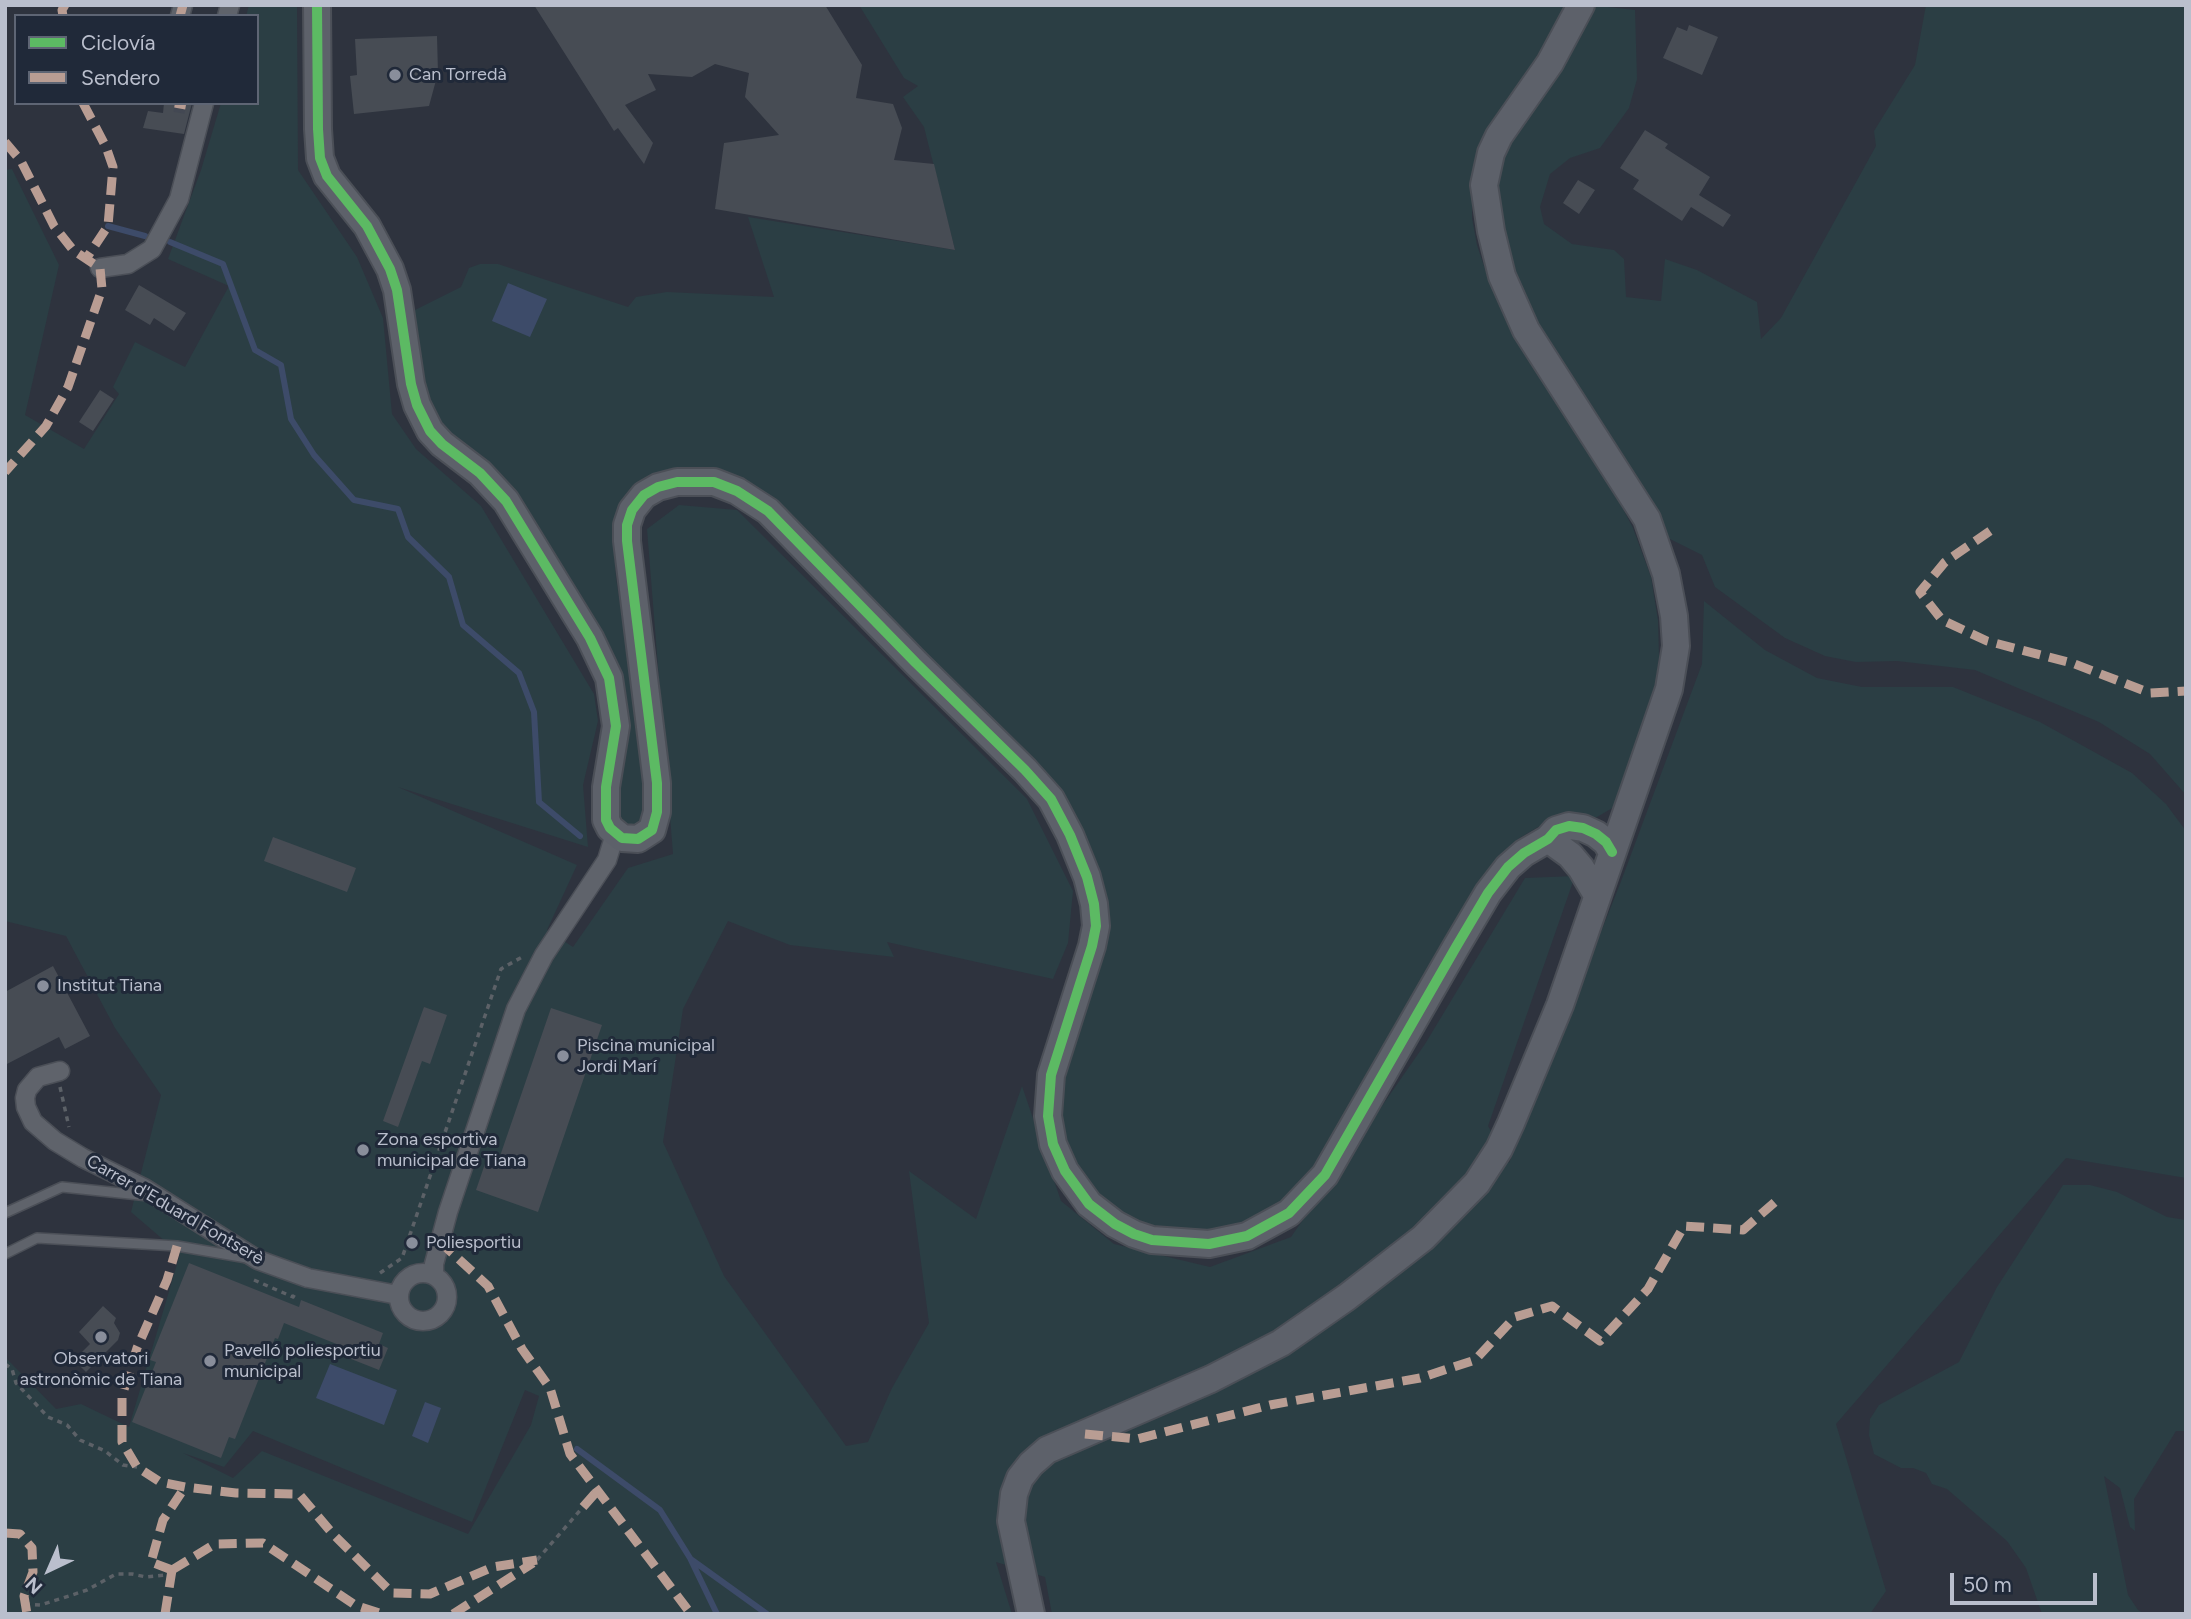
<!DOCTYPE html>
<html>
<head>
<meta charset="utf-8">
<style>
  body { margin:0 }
  #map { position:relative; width:2191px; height:1619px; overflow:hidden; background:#2e333e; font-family:Figtree,sans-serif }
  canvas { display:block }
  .frame { position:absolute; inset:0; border:7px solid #babfcd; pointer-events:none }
  .legend { position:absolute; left:14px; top:14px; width:245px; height:91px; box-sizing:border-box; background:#202939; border:2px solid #5e6574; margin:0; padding:9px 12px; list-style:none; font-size:21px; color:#babfcd }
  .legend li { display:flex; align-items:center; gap:14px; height:35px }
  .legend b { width:35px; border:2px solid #5e6574 }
  .north { position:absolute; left:14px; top:1535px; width:70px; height:70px; -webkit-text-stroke:5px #202939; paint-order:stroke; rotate:224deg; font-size:19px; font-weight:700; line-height:28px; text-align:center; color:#babfcd }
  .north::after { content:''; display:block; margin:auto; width:24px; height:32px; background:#babfcd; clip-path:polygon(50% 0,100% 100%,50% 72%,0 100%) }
  .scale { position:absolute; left:1950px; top:1573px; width:147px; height:32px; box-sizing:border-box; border:4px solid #babfcd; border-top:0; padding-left:9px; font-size:21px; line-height:24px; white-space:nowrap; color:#babfcd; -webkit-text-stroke:5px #202939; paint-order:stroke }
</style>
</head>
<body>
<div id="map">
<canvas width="2191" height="1619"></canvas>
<div class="frame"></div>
<ul class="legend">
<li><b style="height:9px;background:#5cba63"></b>Ciclovía</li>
<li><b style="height:9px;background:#b99d93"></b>Sendero</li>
</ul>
<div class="north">N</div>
<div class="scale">50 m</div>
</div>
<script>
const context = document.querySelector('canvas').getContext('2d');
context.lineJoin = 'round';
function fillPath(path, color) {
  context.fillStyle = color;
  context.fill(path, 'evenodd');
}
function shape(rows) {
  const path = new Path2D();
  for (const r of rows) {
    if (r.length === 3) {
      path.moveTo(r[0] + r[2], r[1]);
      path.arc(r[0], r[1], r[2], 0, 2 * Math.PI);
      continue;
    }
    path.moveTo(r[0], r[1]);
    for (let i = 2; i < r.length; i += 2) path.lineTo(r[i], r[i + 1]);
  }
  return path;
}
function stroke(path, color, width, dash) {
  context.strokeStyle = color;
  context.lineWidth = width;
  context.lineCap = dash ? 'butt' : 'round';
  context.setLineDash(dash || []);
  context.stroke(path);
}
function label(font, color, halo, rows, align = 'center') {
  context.font = font + ' Figtree,sans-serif';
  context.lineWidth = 6;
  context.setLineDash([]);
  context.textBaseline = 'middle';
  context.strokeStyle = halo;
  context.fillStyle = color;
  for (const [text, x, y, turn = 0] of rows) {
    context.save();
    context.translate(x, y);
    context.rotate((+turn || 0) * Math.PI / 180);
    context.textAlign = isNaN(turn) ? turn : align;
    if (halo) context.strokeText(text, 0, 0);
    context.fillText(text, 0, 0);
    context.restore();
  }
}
fillPath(shape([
  [249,5,297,5,298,170,357,257,383,318,392,414,416,449,481,506,594,694,598,721,583,785,588,847,398,787,577,865,547,930,573,947,628,868,673,854,647,529,679,505,737,510,1027,799,1073,891,1068,943,1053,979,887,942,894,957,790,945,728,921,683,1009,663,1142,724,1276,846,1446,868,1442,892,1388,929,1323,909,1171,976,1219,1022,1086,1061,1201,1114,1244,1210,1267,1291,1237,1425,1044,1525,878,1575,876,1488,1126,1509,1163,1620,884,1702,664,1704,601,1765,650,1817,678,1862,687,1953,687,2040,722,2132,773,2166,804,2186,831,2186,1178,2066,1158,1836,1424,1886,1591,1870,1614,1052,1614,1045,1577,996,1562,1012,1614,5,1614,5,1357,56,1409,81,1404,129,1427,180,1254,131,1212,161,1095,115,1028,66,936,5,921,5,170,12,169,59,265,25,415,84,449,119,394,113,387,135,342,185,367,229,286,168,259,201,170,221,103,257,103,257,16,246,16],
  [525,1390,539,1396,531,1425,468,1534,262,1451,233,1478,183,1453,224,1467,253,1431,472,1522],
  [859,5,1565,5,1533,67,1478,157,1472,199,1472,218,1477,245,1490,284,1536,371,1609,482,1633,528,1651,577,1658,620,1659,657,1655,688,1623,792,1614,807,1597,817,1538,827,1518,839,1497,862,1328,1151,1290,1196,1254,1221,1219,1233,1157,1231,1130,1219,1108,1204,1087,1183,1070,1160,1061,1130,1058,1094,1101,946,1090,853,788,516,658,476,631,488,619,508,613,527,616,578,651,803,648,820,627,832,614,814,614,678,427,409,411,312,461,287,469,268,480,264,498,264,628,307,636,297,667,292,774,297,748,217,955,250,924,127,903,97,918,86,904,78],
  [1590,5,1635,10,1637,79,1629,108,1600,148,1570,158,1550,174,1540,207,1544,224,1572,244,1614,250,1624,259,1626,297,1661,301,1665,259,1697,270,1757,302,1761,339,1781,318,1876,146,1874,131,1915,65,1926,5,2186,5,2186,795,2150,754,2099,722,1975,670,1897,661,1856,662,1825,656,1785,638,1715,587,1702,555,1666,537,1535,322,1505,259,1494,190,1501,157],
  [2063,1185,2090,1185,2117,1192,2167,1217,2186,1220,2186,1431,2176,1431,2134,1499,2135,1531,2130,1527,2120,1488,2104,1476,2128,1595,2138,1610,2145,1614,2042,1614,2026,1568,2007,1541,1947,1489,1932,1484,1926,1473,1913,1468,1901,1468,1874,1454,1869,1435,1870,1419,1879,1405,1959,1362,1997,1287]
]), '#2b3e44');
fillPath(shape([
  [508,283,547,299,530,337,492,321],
  [330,1364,397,1390,384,1425,316,1398],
  [425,1402,441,1408,428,1443,412,1436]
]), '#3d4b69');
stroke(shape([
  [108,226,145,236],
  [170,242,223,264,255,350,281,365,291,419,314,455,354,500,398,509,408,537,449,577,463,625,519,673,534,712,539,802,580,836],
  [577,1449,660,1510,690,1558,717,1614],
  [692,1560,767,1614]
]), '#3d4b69', 6);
fillPath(shape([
  [534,5,825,5,862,65,856,98,893,104,902,128,894,160,934,164,955,250,715,209,724,143,779,135,745,97,749,73,715,64,692,77,648,74,656,90,625,105,653,143,644,164,618,128,614,131],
  [1689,25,1718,37,1702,75,1663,58,1677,27,1687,31],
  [437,36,438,73,429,106,354,114,350,76,357,75,355,39],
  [164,103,192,103,184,134,143,128,148,111,163,113],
  [1645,130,1668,144,1665,148,1710,177,1699,195,1731,215,1723,227,1691,207,1682,221,1633,189,1639,180,1620,168],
  [1578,180,1595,190,1579,214,1563,203],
  [139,285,186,313,174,331,154,318,150,325,125,310],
  [100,390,114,399,93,431,79,422],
  [273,837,356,868,347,892,264,861],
  [53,966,90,1036,65,1049,59,1037,5,1065,5,992],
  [424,1007,447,1015,430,1064,422,1061,398,1127,383,1121],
  [551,1008,602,1025,538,1212,476,1190,488,1155,499,1159],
  [189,1263,299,1307,301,1300,383,1333,379,1344,388,1348,379,1370,346,1357,349,1349,284,1323,278,1339,275,1338,235,1439,229,1437,221,1458,132,1422,156,1362,150,1360],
  [103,1306,116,1318,114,1323,120,1333,118,1340,86,1372,74,1360,90,1344,79,1332]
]), '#474c54');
stroke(shape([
  [175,103,186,105]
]), '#434853', 18, [18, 9]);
const lane = shape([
  [5,1213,62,1187,149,1196],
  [5,1254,37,1238,177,1246,247,1258]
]);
const street = shape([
  [180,16,183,5],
  [227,16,230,5],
  [100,268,128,264,152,249,179,199,204,103],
  [60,1071,38,1077,27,1090,25,1098,26,1107,33,1122,55,1141,83,1158,144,1188,258,1260,308,1278,398,1295],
  [423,1297,24],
  [434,1275,434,1264,448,1212,516,1009,544,955,607,860,615,834]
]);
const secondary = shape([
  [317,5,318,129,320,158,327,176,367,226,390,269,397,290,411,384,417,405,430,431,442,444,480,473,506,501,590,638,609,678,616,726,606,787,606,820,610,828,622,838,638,839,652,830,657,812,657,783,627,541,627,525,632,510,644,495,658,487,677,482,714,482,737,491,768,511,916,663,1025,770,1051,799,1070,835,1087,877,1094,904,1096,926,1092,946,1051,1075,1048,1116,1053,1144,1065,1171,1089,1204,1115,1224,1134,1234,1152,1240,1209,1244,1247,1236,1289,1213,1325,1175,1456,947,1488,893,1508,867,1524,853,1548,839,1556,830,1569,826,1583,828,1596,834,1606,842,1612,852],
  [1548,839,1570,855,1581,868,1597,895],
  [1031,1614,1011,1521,1014,1494,1020,1478,1031,1464,1047,1450,1211,1379,1281,1343,1347,1297,1423,1238,1477,1183,1499,1149,1511,1123,1560,1005,1669,689,1676,646,1674,616,1666,574,1647,519,1526,330,1502,276,1491,231,1484,185,1491,153,1499,136,1550,63,1581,5]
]);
stroke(lane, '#4b4f57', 12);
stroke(street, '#4b4f57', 21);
stroke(secondary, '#4b4f57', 30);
stroke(shape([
  [60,1087,69,1127],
  [380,1273,402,1258,501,969,522,957],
  [254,1280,293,1297,296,1292],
  [5,1364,12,1369,16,1383,48,1417,67,1425,80,1440,105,1451,123,1465,137,1467],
  [537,1560,583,1507],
  [25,1604,40,1605,63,1598,87,1590,116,1574,132,1574,146,1577,165,1575,172,1570]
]), '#5c6167', 3.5, [5, 5]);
stroke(lane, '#5f636b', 9);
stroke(street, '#5f636b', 18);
stroke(secondary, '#5d616a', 26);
stroke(shape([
  [63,16,62,10,65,5],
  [180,16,183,5],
  [83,103,106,147,113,167,108,226,86,259],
  [175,103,186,105],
  [5,142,21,161,54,226,73,250,100,268,102,289,68,387,46,426,5,472],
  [1990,531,1945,562,1920,592,1942,620,1987,641,2072,663,2150,693,2186,691],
  [439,1241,488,1286,522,1349,550,1388,570,1454,691,1614],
  [177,1246,167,1280,137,1348,122,1396,122,1442,137,1467,160,1482,185,1487,236,1493,299,1494,332,1533,392,1593,430,1594,493,1567,537,1560],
  [1085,1434,1137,1439,1270,1405,1420,1378,1475,1360,1515,1317,1552,1306,1600,1341,1648,1289,1684,1226,1743,1230,1776,1201],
  [583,1507,598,1490],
  [5,1533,20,1534,32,1548,33,1572,24,1596,27,1614],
  [172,1570,215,1544,263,1543,355,1605,382,1614],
  [172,1570,151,1562,163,1520,185,1487],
  [165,1614,172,1570],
  [453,1614,533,1563]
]), '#b99d93', 9, [18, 9]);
stroke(shape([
  [317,5,318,129,320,158,327,176,367,226,390,269,397,290,411,384,417,405,430,431,442,444,480,473,506,501,590,638,609,678,616,726,606,787,606,820,610,828,622,838,638,839,652,830,657,812,657,783,627,541,627,525,632,510,644,495,658,487,677,482,714,482,737,491,768,511,916,663,1025,770,1051,799,1070,835,1087,877,1094,904,1096,926,1092,946,1051,1075,1048,1116,1053,1144,1065,1171,1089,1204,1115,1224,1134,1234,1152,1240,1209,1244,1247,1236,1289,1213,1325,1175,1456,947,1488,893,1508,867,1524,853,1548,839,1556,830,1569,826,1583,828,1596,834,1606,842,1612,852]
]), '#5cba63', 10);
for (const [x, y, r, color] of [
  [395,75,7,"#898e9b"],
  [43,986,7,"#898e9b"],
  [563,1056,7,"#898e9b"],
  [363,1150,7,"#898e9b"],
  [412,1243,7,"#898e9b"],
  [101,1337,7,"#898e9b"],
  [210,1361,7,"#898e9b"]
]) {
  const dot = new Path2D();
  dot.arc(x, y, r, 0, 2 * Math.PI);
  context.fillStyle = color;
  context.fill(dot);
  stroke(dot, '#202939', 2.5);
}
label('18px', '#babfcd', '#202939', [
  ["Can Torredà",409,75],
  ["Institut Tiana",57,986],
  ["Piscina municipal",577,1046],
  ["Jordi Marí",577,1067],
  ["Zona esportiva",377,1140],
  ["municipal de Tiana",377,1161],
  ["Poliesportiu",426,1243],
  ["Pavelló poliesportiu",224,1351],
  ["municipal",224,1372],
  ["Observatori",101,1359,"center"],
  ["astronòmic de Tiana",101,1380,"center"]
], 'left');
label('18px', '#babfcd', '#202939', [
  ["Carrer d'Eduard Fontserè",175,1210,30]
]);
</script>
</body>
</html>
